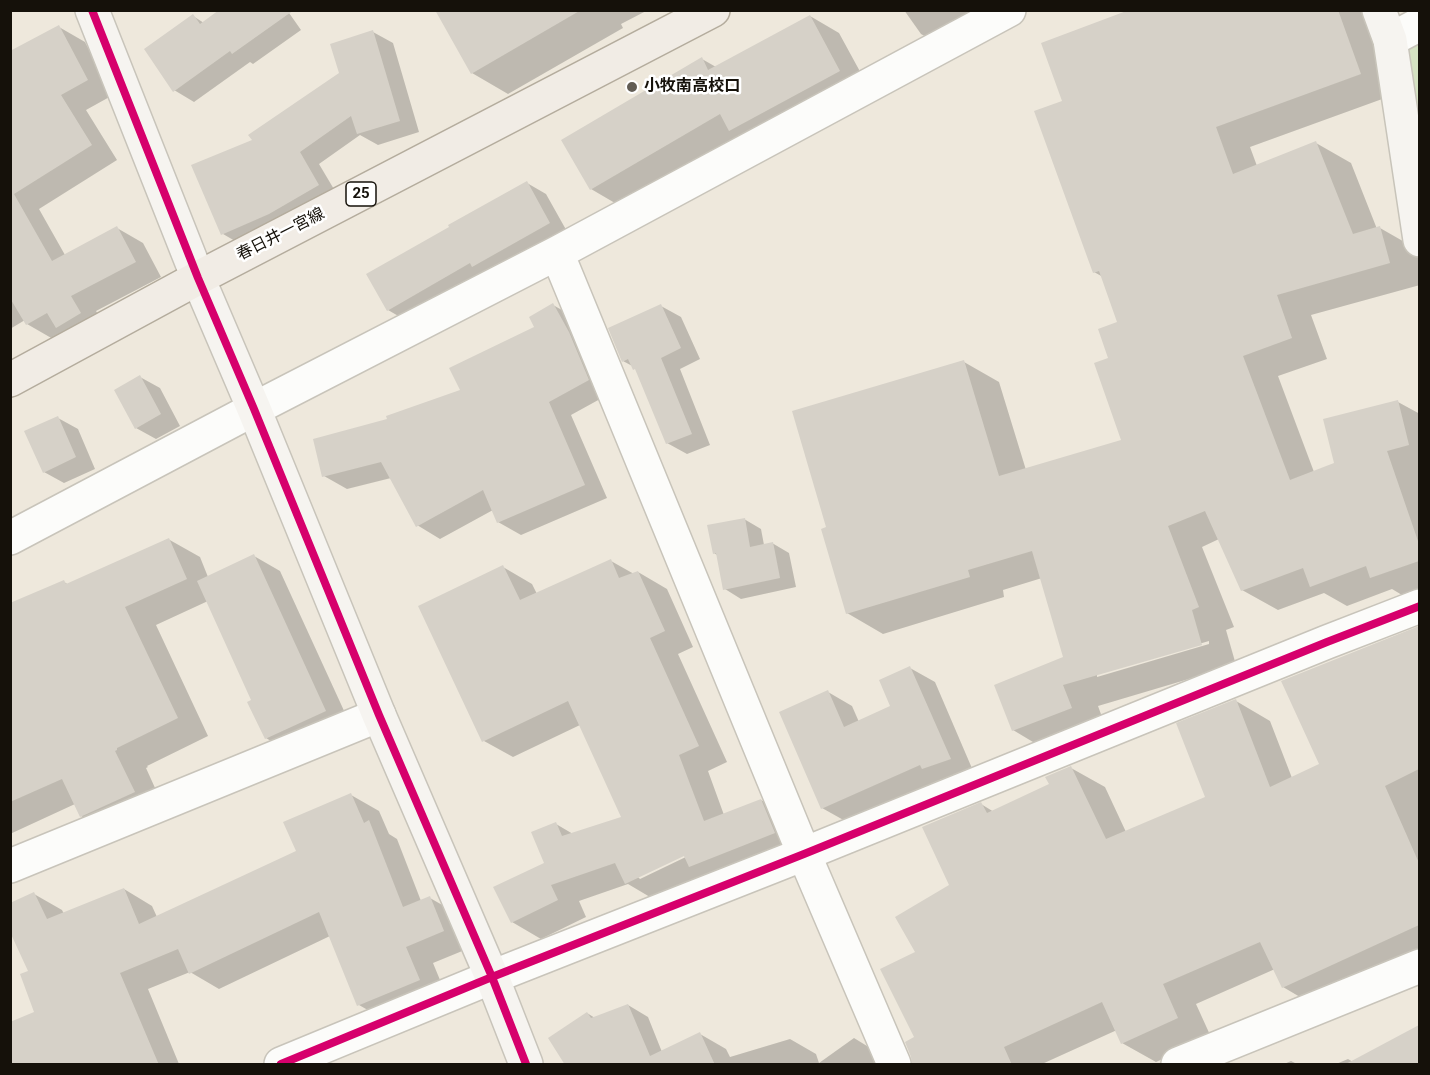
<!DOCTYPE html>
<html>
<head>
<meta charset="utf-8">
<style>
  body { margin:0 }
  #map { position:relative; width:1430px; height:1075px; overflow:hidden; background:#eee8dc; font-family:Roboto,sans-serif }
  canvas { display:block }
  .frame { position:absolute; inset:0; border:12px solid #15110a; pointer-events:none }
</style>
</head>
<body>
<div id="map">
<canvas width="1430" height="1075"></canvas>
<div class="frame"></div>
</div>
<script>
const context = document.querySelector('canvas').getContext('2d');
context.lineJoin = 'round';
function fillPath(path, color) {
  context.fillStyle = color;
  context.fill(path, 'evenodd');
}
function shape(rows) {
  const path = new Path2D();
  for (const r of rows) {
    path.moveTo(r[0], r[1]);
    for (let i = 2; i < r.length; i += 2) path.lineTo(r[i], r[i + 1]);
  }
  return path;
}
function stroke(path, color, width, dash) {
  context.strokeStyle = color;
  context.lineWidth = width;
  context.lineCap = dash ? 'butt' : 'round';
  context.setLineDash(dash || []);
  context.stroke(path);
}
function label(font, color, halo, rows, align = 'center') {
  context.font = font + ' Roboto,"Noto Sans JP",sans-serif';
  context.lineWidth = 5;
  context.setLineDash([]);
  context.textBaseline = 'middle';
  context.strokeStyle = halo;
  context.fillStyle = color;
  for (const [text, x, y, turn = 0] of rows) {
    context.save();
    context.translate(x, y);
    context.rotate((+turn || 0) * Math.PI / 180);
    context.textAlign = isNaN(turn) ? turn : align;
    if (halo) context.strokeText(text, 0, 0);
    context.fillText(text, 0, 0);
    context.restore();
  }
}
fillPath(shape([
  [1419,43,1419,140,1406,49]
]), '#d5e2c2');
fillPath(shape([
  [287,10,301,30,253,64,250,62,194,102,174,90,193,16,204,23],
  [436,10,648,10,621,24,623,28,508,94,472,73],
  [904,10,1006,10,947,49,921,34],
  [1133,10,1366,10,1396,94,1250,147,1257,166,1316,143,1351,163,1377,229,1380,228,1415,248,1420,263,1420,285,1311,315,1327,359,1278,376,1314,472,1336,464,1398,402,1420,414,1420,593,1407,598,1392,589,1347,606,1324,593,1278,610,1242,590,1219,539,1202,547,1234,627,1226,630,1236,665,1098,706,1106,728,1048,751,1013,730,1065,658,1042,578,1003,590,1004,597,883,634,847,613,828,528,964,362,999,382,1026,470,1123,441,1110,358,1119,323,1103,277,1094,272,1064,102],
  [1209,641,1209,644,1097,677,1097,674],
  [810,16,839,33,869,88,620,206,591,189,563,140,702,59,716,67],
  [59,27,85,42,113,95,86,110,117,160,39,209,65,255,117,228,143,243,161,277,96,311,106,328,53,339,27,324,25,320,10,329,10,53],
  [373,32,393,43,419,132,378,145,360,135,319,164,338,196,242,245,223,234,254,141,340,74],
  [527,183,546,194,569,235,407,321,388,310],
  [553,305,576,318,611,393,571,415,607,498,521,535,498,522,493,510,440,539,417,525,391,478,347,489,324,476,389,420,462,391,536,327],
  [661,306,681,317,700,359,680,369,710,445,687,454,667,443,638,371,634,367,623,361],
  [140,377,160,388,180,426,156,439,136,428],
  [58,418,78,429,95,469,64,483,44,472],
  [744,519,761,529,764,545,772,543,789,553,796,587,741,599,725,589,717,555,714,553],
  [168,539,200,557,208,577,254,556,280,571,351,726,292,754,266,738,253,701,208,601,156,625,208,736,147,766,148,767,146,768,165,810,112,834,81,816,75,804,10,834,10,605,64,582,69,585],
  [611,561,634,574,638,572,667,589,693,647,678,654,727,762,708,771,724,815,761,800,790,817,803,850,655,900,628,884,579,901,586,917,541,939,512,922,545,864,556,824,573,834,623,818,580,725,513,757,484,741,503,567,532,584,537,594],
  [690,851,692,854,640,879,638,877],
  [1420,628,1420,805,1418,806,1420,810,1420,960,1317,1007,1283,987,1275,969,1196,1004,1211,1037,1156,1062,1122,1043,1117,1030,1042,1064,917,1064,916,1038,917,953,951,886,981,804,994,812,1051,785,1071,768,1105,787,1126,832,1207,798,1236,701,1270,721,1292,778,1321,765,1283,682],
  [910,668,935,682,974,773,947,782,942,779,847,822,822,808,828,692,852,706,859,722,892,706],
  [351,795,379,811,389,834,397,839,421,901,430,898,458,914,472,947,433,963,447,997,387,1021,359,1005,330,936,219,989,190,972,148,989,179,1064,10,1064,36,1013,30,972,34,894,62,910,64,914,124,889,152,906,157,917,297,852],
  [628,1005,648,1017,662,1052,700,1034,726,1049,730,1057,790,1039,816,1054,819,1063,854,1038,880,1054,888,1064,567,1064,587,1013,595,1018],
  [1420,1027,1420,1064,1336,1064,1348,1059,1353,1062],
  [1291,1061,1297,1064,1284,1064]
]), '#0003');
fillPath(shape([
  [219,10,294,10,232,54,230,51,173,92,144,49,193,14,200,24],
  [435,10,581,10,471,74],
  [1129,10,1338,10,1361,74,1216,127,1233,174,1316,141,1353,234,1380,226,1390,263,1277,295,1292,338,1243,356,1290,480,1334,463,1323,419,1398,400,1409,445,1387,451,1419,544,1419,561,1370,578,1366,566,1310,587,1303,568,1241,591,1205,511,1168,526,1199,607,1192,610,1202,645,1063,685,1072,708,1012,731,994,685,1063,657,1032,551,968,570,970,577,846,614,821,529,826,527,792,411,964,360,999,476,1121,440,1094,363,1108,358,1098,329,1117,322,1099,271,1093,273,1034,111,1062,101,1041,43],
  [810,15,840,71,729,131,720,114,590,190,561,140,702,57,708,70],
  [59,25,88,80,61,95,92,145,14,194,52,261,117,226,136,262,71,296,81,313,56,328,47,313,26,325,10,298,10,51],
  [373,30,400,121,357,134,351,116,300,152,319,185,269,214,221,235,191,165,252,140,248,135,339,73,330,44],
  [527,181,550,223,472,267,470,263,387,311,366,274,449,227,448,225],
  [553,303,569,332,589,380,549,402,585,485,497,523,483,490,416,527,381,462,322,477,313,439,387,419,386,416,460,390,449,368,534,327,529,317],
  [661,304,681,348,661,358,692,434,666,444,635,369,633,370,628,359,622,362,608,328],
  [140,375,161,414,135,429,114,390],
  [58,416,76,457,43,473,24,431],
  [745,518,750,547,773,542,780,578,723,590,716,553,713,554,707,525],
  [169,538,187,579,125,607,178,718,117,748,117,750,115,751,135,792,80,817,62,779,10,802,10,603,64,580,66,584],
  [254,554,326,711,265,739,247,702,251,700,197,581],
  [611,559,619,578,638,571,665,631,650,638,699,746,679,755,704,821,761,799,775,833,689,867,684,856,625,884,615,863,551,885,558,900,511,923,493,887,544,863,531,832,556,822,562,836,621,817,568,701,482,742,418,606,503,565,520,600],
  [1419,626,1419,769,1385,786,1419,863,1419,925,1282,988,1260,942,1163,984,1178,1018,1121,1044,1102,1002,1004,1047,1012,1065,912,1065,911,1057,905,1042,914,1037,880,969,915,952,895,917,949,885,922,827,981,802,987,813,1049,784,1045,777,1071,766,1106,839,1205,797,1176,723,1236,699,1270,787,1319,764,1281,681],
  [910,666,951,759,922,769,920,765,821,809,779,712,828,690,844,727,890,706,879,680],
  [351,793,364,823,369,820,403,907,430,896,444,931,406,947,420,980,357,1006,319,912,189,974,178,949,120,973,159,1065,10,1065,10,1022,34,1012,20,974,28,971,10,932,10,903,34,892,47,919,124,888,139,924,296,851,283,822],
  [628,1004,650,1056,700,1032,715,1065,565,1065,548,1038,587,1012,591,1018],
  [1419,1025,1419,1065,1344,1065]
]), '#d6d1c8');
const street = shape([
  [1390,40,1420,24],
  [557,253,804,854,894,1064],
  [10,538,254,409,557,253,1009,10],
  [10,866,379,715],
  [281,1064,492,977,804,854,1327,642,1420,606],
  [1178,1064,1420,966]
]);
const secondary = shape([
  [92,10,198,278,254,409,379,715,492,977,526,1064],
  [1379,10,1390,40,1420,240]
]);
const primary = shape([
  [10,380,198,278,713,10]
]);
stroke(street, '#c8c4ba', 36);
stroke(secondary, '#c8c4ba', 36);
stroke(primary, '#b4ac9d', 36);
stroke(street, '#fcfcfa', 33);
stroke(secondary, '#f6f4f0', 33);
stroke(primary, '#f1ece5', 33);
stroke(shape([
  [92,10,198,278,254,409,379,715,492,977,526,1064],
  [281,1064,492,977,804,854,1327,642,1420,606]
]), '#d6006c', 8);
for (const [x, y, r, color] of [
  [632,87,6,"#615c54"]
]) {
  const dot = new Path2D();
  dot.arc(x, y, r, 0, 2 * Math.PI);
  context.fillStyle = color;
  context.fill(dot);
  stroke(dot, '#fff', 2);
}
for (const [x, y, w] of [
  [361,194,30]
]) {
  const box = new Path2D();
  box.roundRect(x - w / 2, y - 12, w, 24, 4.5);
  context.fillStyle = '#fff';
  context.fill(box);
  stroke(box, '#15110a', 1.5);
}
label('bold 15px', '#15110a', null, [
  ["25",361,194]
]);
label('bold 16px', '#15110a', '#fff', [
  ["小牧南高校口",644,87]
], 'left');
label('16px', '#15110a', '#fff', [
  ["春日井一宮線",281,235,-27]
]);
</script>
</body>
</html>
